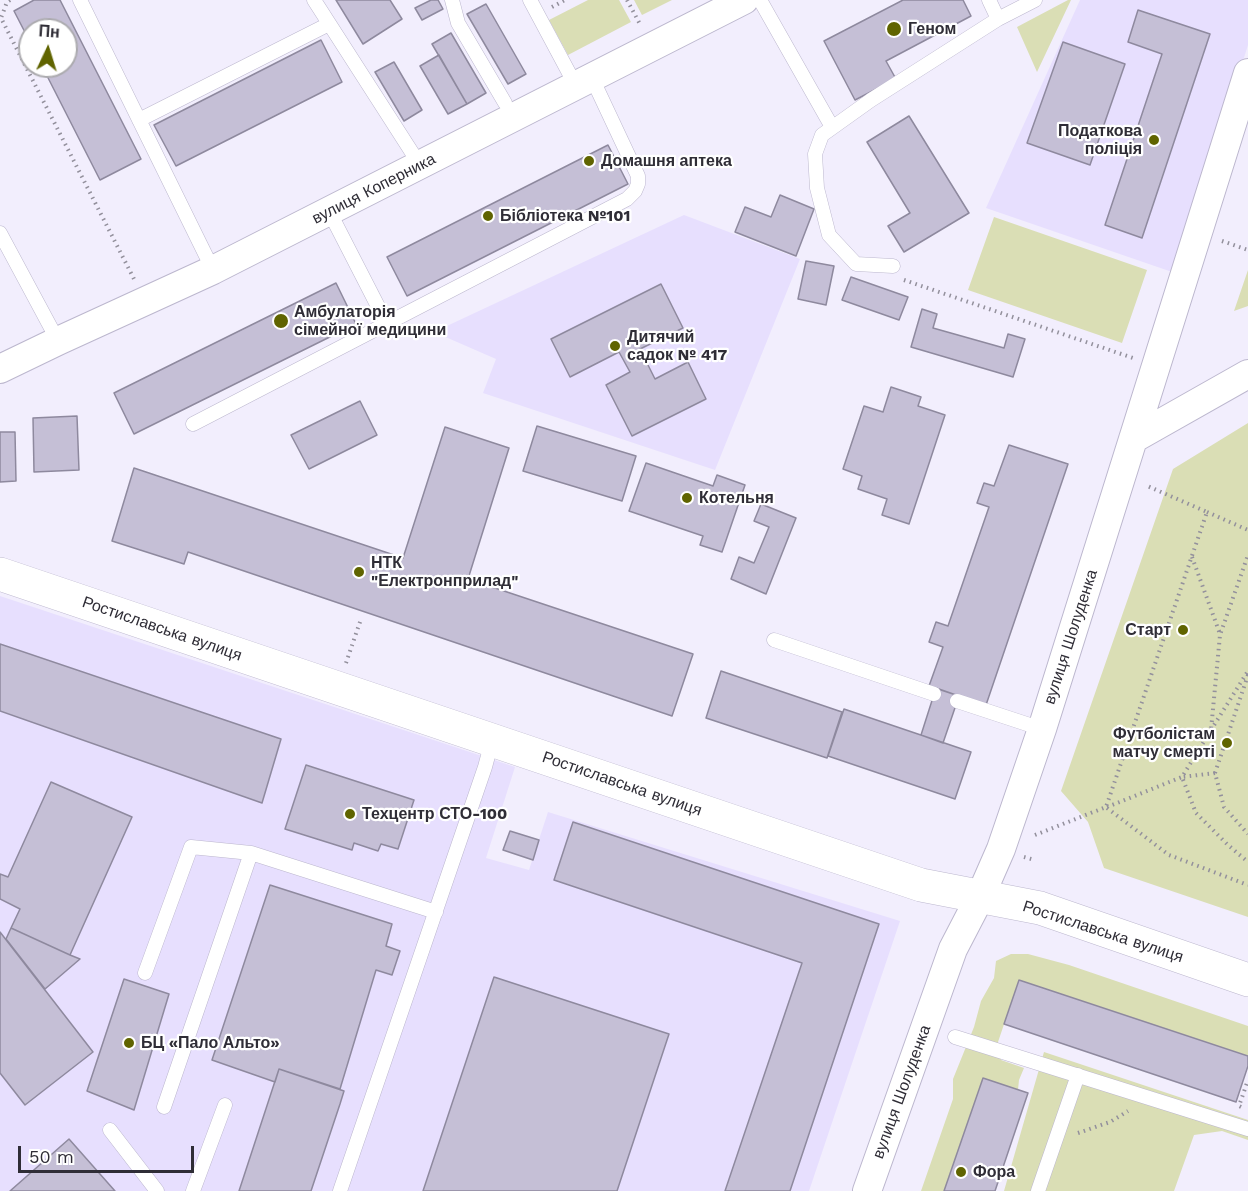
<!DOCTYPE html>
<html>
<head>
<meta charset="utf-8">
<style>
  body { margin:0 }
  #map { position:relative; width:1248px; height:1191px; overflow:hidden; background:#f2eefd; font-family:"Work Sans",sans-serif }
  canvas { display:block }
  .north { position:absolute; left:18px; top:18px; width:60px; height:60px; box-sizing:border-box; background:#fff; border:2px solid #acabaf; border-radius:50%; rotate:4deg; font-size:16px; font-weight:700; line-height:24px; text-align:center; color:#2f2d36 }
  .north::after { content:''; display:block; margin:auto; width:21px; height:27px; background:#606400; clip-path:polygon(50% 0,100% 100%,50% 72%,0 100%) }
  .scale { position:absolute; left:18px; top:1146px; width:176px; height:27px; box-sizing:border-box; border:3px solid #2f2d36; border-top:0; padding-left:8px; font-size:18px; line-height:21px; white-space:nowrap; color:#2f2d36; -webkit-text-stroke:4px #fff; paint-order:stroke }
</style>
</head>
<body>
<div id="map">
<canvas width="1248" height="1191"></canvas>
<div class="north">Пн</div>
<div class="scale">50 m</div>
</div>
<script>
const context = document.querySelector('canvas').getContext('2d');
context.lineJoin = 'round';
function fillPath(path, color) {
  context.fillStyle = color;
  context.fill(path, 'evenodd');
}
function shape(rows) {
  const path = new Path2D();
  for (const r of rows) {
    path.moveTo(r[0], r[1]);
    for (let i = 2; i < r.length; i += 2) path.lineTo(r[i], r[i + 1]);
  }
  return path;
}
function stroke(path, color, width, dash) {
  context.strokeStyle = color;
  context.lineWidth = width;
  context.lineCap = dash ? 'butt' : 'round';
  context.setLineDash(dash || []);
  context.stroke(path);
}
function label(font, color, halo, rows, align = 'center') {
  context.font = font + ' "Work Sans",sans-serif';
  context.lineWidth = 4.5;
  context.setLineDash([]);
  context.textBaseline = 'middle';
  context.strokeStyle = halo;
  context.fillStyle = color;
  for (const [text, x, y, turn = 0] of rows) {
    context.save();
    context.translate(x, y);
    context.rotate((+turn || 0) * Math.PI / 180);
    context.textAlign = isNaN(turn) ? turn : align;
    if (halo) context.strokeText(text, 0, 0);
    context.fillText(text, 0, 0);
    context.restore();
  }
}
fillPath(shape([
  [1080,0,1248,0,1248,45,1175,273,986,208],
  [684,215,800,259,715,470,483,393,496,359,434,332],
  [0,596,515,767,486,858,529,870,548,812,900,921,809,1191,0,1191]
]), '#e7dffe');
fillPath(shape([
  [588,0,619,0,631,22,568,55,549,20],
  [634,0,672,0,642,15],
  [1068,0,1071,0,1037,72,1017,27],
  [994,217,1147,270,1122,343,968,290],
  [1248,270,1248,306,1234,311],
  [1248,423,1248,917,1104,868,1088,822,1061,791,1173,469],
  [1011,954,1028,954,1069,965,1248,1026,1248,1056,1019,980,998,1042,1001,1060,1024,1068,1019,1080,1018,1090,944,1191,921,1191,953,1099,953,1079,974,1027,981,1001,994,978,996,961],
  [1044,1052,1248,1120,1248,1140,1222,1131,1194,1135,1174,1191,1004,1191]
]), '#dadeb5');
const building = shape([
  [34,0,60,0,141,159,100,180,42,66,66,66,66,30,30,30,30,42,14,11,34,0],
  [336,0,390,0,402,19,363,44,336,0],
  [431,0,438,0,443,9,422,20,415,8,431,0],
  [903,0,963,0,971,16,886,61,896,79,855,100,824,41,903,0],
  [486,4,526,74,508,84,467,14,486,4],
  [1138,10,1210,34,1142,238,1105,225,1162,54,1128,42,1138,10],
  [451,33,486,93,467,104,432,44,451,33],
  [321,40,342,82,176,166,154,125,321,40],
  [1063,42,1125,64,1090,165,1027,143,1063,42],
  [439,55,467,104,448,114,420,66,439,55],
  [394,62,422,110,404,121,375,72,394,62],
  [909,116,969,213,904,252,888,226,910,213,867,142,909,116],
  [608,145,628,184,407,296,387,257,608,145],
  [780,195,814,209,796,256,735,232,745,207,771,217,780,195],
  [806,261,834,266,826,305,798,299,806,261],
  [851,277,908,297,899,320,842,300,851,277],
  [336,283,356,324,134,434,114,393,336,283],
  [661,284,683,328,640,349,655,379,688,362,706,399,632,436,606,385,630,372,619,352,570,377,551,339,661,284],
  [922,309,937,314,933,328,1004,348,1008,334,1025,339,1013,377,911,347,922,309],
  [891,387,921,397,918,406,945,415,909,524,882,515,887,499,858,489,862,476,843,469,864,406,883,412,891,387],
  [360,401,377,435,309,469,291,435,360,401],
  [77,416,79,470,34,472,33,418,77,416],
  [537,426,636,456,622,501,523,471,537,426],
  [445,427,509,448,468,579,693,654,672,716,188,552,184,564,112,541,134,468,403,558,445,427],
  [0,432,15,432,16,481,0,482,0,432],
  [1009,445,1068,464,986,705,929,686,943,647,929,642,936,622,948,626,989,507,977,503,984,483,994,486,1009,445],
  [646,463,713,486,717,475,745,485,722,552,700,545,703,536,629,511,646,463],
  [761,504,796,518,766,594,731,579,739,557,754,563,769,527,754,521,761,504],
  [0,644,281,739,262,803,0,711,0,644],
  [721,671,842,712,827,758,706,718,721,671],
  [936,688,959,696,943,743,921,735,936,688],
  [844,709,971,752,955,799,828,756,844,709],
  [306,765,414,800,398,849,381,844,378,851,354,843,352,850,285,829,306,765],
  [51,782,132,817,70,955,11,928,20,909,0,899,0,874,8,877,51,782],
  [573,822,879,924,790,1191,725,1191,802,963,554,880,573,822],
  [510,831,539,840,533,860,503,850,510,831],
  [270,885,392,924,386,946,400,951,392,975,376,970,340,1089,279,1069,275,1082,212,1060,270,885],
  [11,928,70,955,80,959,45,989,6,939,11,928],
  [0,932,93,1052,25,1105,0,1073,0,932],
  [494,977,669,1034,617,1191,423,1191,494,977],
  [124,979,169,994,134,1110,87,1091,124,979],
  [1019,980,1248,1056,1248,1066,1236,1102,1004,1024,1019,980],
  [279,1069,344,1091,340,1104,311,1191,239,1191,279,1069],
  [983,1078,1028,1093,995,1191,944,1191,983,1078],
  [69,1139,115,1191,10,1191,69,1139]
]);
fillPath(building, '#c5bfd6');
stroke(building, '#8e899e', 1.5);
const service = shape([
  [80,0,213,270],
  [314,0,420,165],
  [452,0,458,23,505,103],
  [530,0,576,86],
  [760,0,832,127],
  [989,0,998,19],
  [139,120,329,24],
  [329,211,387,324],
  [0,233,58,341],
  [893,266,856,264,829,235,817,188,815,154,822,135,871,100,998,19,1035,0],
  [193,424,627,199,635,191,638,184,638,176,592,78],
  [774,640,934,694],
  [957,701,1042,729],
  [145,973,191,847,251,853,436,912],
  [955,1037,1248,1129],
  [164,1107,251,853],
  [110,1130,157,1191],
  [193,1191,225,1105],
  [340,1191,485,767,492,741],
  [1038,1191,1078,1075]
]);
const minor = shape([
  [0,369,58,341,213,270,744,0],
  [1133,439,1248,374],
  [867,1191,953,949,980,897,1001,849,1042,729,1248,73]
]);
const tertiary = shape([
  [0,574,921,885,1040,908,1248,980]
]);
stroke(service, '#bcb7ce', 15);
stroke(minor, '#bcb7ce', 30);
stroke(tertiary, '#bcb7ce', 34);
stroke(shape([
  [10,0,7,2,1,18,134,279],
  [627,0,641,26],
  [552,7,565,0],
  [1222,241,1248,250],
  [904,280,1133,358],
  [1207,512,1248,530],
  [1192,557,1220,634],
  [346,663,361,619],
  [1248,675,1215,773,1224,807,1248,834],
  [1211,730,1248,671],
  [1215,773,1182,777,1196,813,1228,845,1248,862],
  [1107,807,1182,777,1211,730,1220,635,1248,555],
  [1107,808,1169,855,1248,885],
  [1035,835,1106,807,1207,512,1145,485],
  [1024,857,1035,860],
  [1241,1107,1239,1106,1248,1080],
  [1078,1133,1110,1122,1128,1111]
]), '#93909c', 4, [1.5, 4.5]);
stroke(service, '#fff', 14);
stroke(minor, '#fff', 28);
stroke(tertiary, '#fff', 33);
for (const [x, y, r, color] of [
  [894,29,8,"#606400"],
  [1154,140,6,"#606400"],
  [589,161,6,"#606400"],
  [488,216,6,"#606400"],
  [281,321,8,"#606400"],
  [615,346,6,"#606400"],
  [687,498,6,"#606400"],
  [359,572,6,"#606400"],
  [1183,630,6,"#606400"],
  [1227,743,6,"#606400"],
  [350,814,6,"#606400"],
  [129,1043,6,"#606400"],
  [961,1172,6,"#606400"]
]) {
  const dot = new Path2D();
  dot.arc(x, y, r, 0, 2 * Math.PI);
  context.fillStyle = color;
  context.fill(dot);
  stroke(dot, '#fff', 2);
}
label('bold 16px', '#2f2d36', '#fff', [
  ["Геном",908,29],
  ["Податкова",1142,131,"right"],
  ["поліція",1142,149,"right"],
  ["Домашня аптека",601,161],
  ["Бібліотека №101",500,216],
  ["Амбулаторія",294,312],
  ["сімейної медицини",294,330],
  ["Дитячий",627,337],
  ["садок № 417",627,355],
  ["Котельня",699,498],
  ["НТК",371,563],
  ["\"Електронприлад\"",371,581],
  ["Старт",1171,630,"right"],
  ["Футболістам",1215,734,"right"],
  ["матчу смерті",1215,752,"right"],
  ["Техцентр СТО-100",362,814],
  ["БЦ «Пало Альто»",141,1043],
  ["Фора",973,1172]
], 'left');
label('16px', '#2f2d36', '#fff', [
  ["вулиця Коперника",374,189,-27],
  ["Ростиславська вулиця",162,629,19],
  ["вулиця Шолуденка",1071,637,-72],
  ["Ростиславська вулиця",622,784,19],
  ["Ростиславська вулиця",1103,932,18],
  ["вулиця Шолуденка",902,1092,-70]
]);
</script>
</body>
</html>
